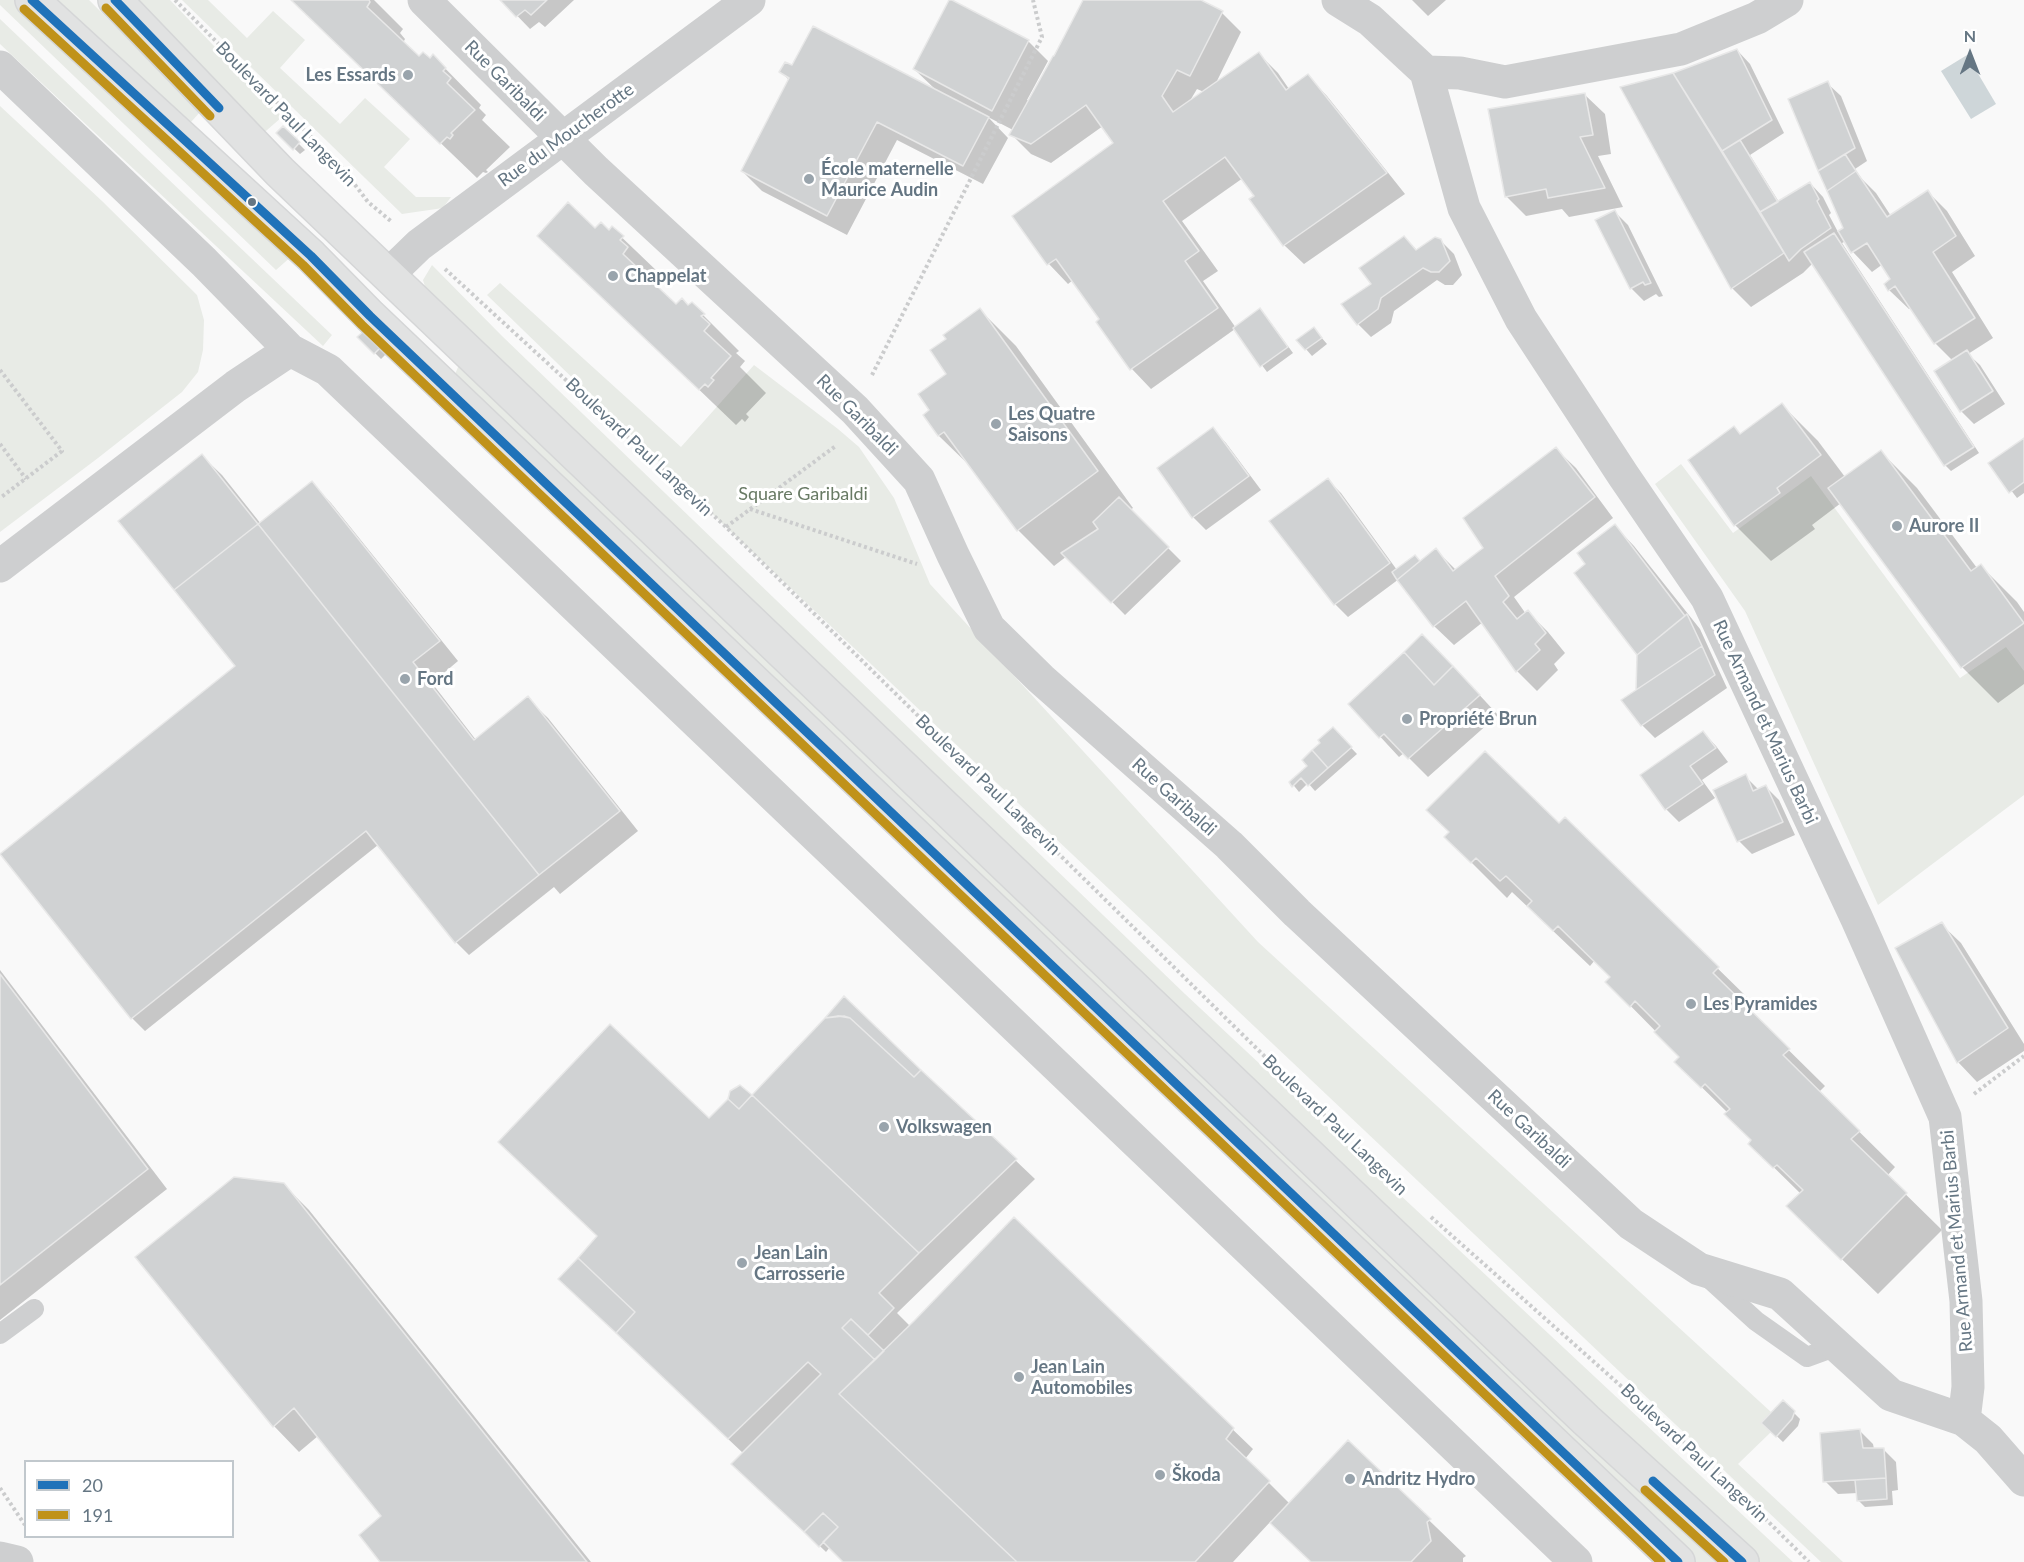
<!DOCTYPE html>
<html>
<head>
<meta charset="utf-8">
<style>
  body { margin:0 }
  #map { position:relative; width:2024px; height:1562px; overflow:hidden; background:#f9f9f9; font-family:Lato,sans-serif }
  canvas { display:block }
  .legend { position:absolute; left:24px; top:1460px; width:210px; height:78px; box-sizing:border-box; background:#fff; border:2px solid #c1c8cd; margin:0; padding:8px 10px; list-style:none; font-size:18px; color:#657683 }
  .legend li { display:flex; align-items:center; gap:12px; height:30px }
  .legend b { width:30px; border:2px solid #c1c8cd }
  .north { position:absolute; left:1940px; top:24px; width:60px; height:60px; -webkit-text-stroke:4px #fff; paint-order:stroke; rotate:0deg; font-size:16px; font-weight:700; line-height:24px; text-align:center; color:#657683 }
  .north::after { content:''; display:block; margin:auto; width:21px; height:27px; background:#657683; clip-path:polygon(50% 0,100% 100%,50% 72%,0 100%) }
</style>
</head>
<body>
<div id="map">
<canvas width="2024" height="1562"></canvas>
<ul class="legend">
<li><b style="height:8px;background:#1f72b9"></b>20</li>
<li><b style="height:8px;background:#c0921a"></b>191</li>
</ul>
<div class="north">N</div>
</div>
<script>
const context = document.querySelector('canvas').getContext('2d');
context.lineJoin = 'round';
function fillPath(path, color) {
  context.fillStyle = color;
  context.fill(path, 'evenodd');
}
function shape(rows) {
  const path = new Path2D();
  for (const r of rows) {
    path.moveTo(r[0], r[1]);
    for (let i = 2; i < r.length; i += 2) path.lineTo(r[i], r[i + 1]);
  }
  return path;
}
function stroke(path, color, width, dash) {
  context.strokeStyle = color;
  context.lineWidth = width;
  context.lineCap = dash ? 'butt' : 'round';
  context.setLineDash(dash || []);
  context.stroke(path);
}
function label(font, color, halo, rows, align = 'center') {
  context.font = font + ' Lato,sans-serif';
  context.lineWidth = 6;
  context.setLineDash([]);
  context.textBaseline = 'middle';
  context.strokeStyle = halo;
  context.fillStyle = color;
  for (const [text, x, y, turn = 0] of rows) {
    context.save();
    context.translate(x, y);
    context.rotate((+turn || 0) * Math.PI / 180);
    context.textAlign = isNaN(turn) ? turn : align;
    if (halo) context.strokeText(text, 0, 0);
    context.fillText(text, 0, 0);
    context.restore();
  }
}
fillPath(shape([
  [0,0,15,0,293,255,276,270,0,5],
  [48,0,89,0,201,111,191,122,179,120],
  [132,0,170,0,282,117,259,137],
  [182,0,208,0,247,38,273,11,305,40,280,68,340,124,365,98,410,139,384,167,416,197,451,197,443,208,402,214],
  [0,19,332,335,323,346,0,44],
  [0,106,102,201,197,295,204,320,203,350,198,372,182,392,98,458,0,532],
  [432,265,502,336,1185,994,1793,1562,1753,1562,427,293,423,280],
  [500,283,681,447,754,365,838,429,859,447,894,498,930,584,1258,942,1771,1412,1761,1423,1771,1432,1738,1464,1843,1562,1821,1562,726,527,487,295],
  [461,360,1719,1562,1693,1562,453,379],
  [1681,464,1733,533,1811,476,1960,678,2006,647,2024,671,2024,795,1878,905,1745,611,1655,484]
]), '#e8ebe6');
fillPath(shape([
  [1967,55,1996,104,1971,119,1941,71]
]), '#ced6d9');
fillPath(shape([
  [292,0,374,0,403,29,400,33,405,39,403,43,419,58,430,61,433,56,481,105,479,108,486,115,482,120,510,147,486,170,488,172,486,173,483,172,477,178],
  [502,0,574,0,545,27,539,22,530,29],
  [1085,0,1198,0,1222,13,1241,32,1215,85,1259,54,1278,73,1289,89,1308,76,1327,96,1405,194,1304,264,1284,245,1256,197,1243,178,1182,221,1218,271,1203,281,1236,328,1266,316,1293,353,1267,372,1235,329,1151,389,1132,369,1098,322,1101,319,1073,280,1068,284,1049,264,1014,216,1115,143,1103,126,1051,163,1031,154,1011,134,1013,130,988,117,1008,138,983,184,897,140,847,235,762,191,742,171,789,80,781,72,936,90,914,69,1028,41,1048,61,1027,100,1030,101],
  [1197,89,1204,92,1188,104],
  [1412,0,1446,0,1428,16],
  [1737,50,1750,64,1784,133,1750,155,1779,202,1810,183,1823,197,1831,213,1829,215,1838,232,1845,228,1827,83,1841,96,1867,161,1855,169,1862,179,1876,193,1891,216,1928,192,1947,211,1975,256,1952,272,1993,338,1968,354,1980,365,2005,404,1974,424,1961,411,1953,361,1935,343,1911,308,1909,309,1889,290,1892,280,1883,264,1872,272,1853,252,1846,241,1842,243,1979,453,1951,471,1945,465,1813,263,1803,273,1751,307,1732,288,1674,75],
  [1585,95,1605,114,1611,154,1598,156,1623,207,1569,217,1562,209,1526,216,1506,196],
  [283,128,305,150,300,154,278,133],
  [1615,212,1628,225,1663,296,1659,297,1656,294,1644,301,1631,288],
  [612,228,659,273,655,277,662,284,659,290,676,306,688,307,692,304,739,351,736,353,745,361,740,367,766,393,746,414,749,417,745,422,742,419,736,425,575,271,595,230,610,232],
  [1404,238,1418,251,1441,241,1454,254,1462,275,1453,285,1445,285,1437,280,1394,311,1391,323,1371,337,1358,324],
  [980,310,1016,346,1133,508,1130,510,1181,561,1125,615,1067,556,1054,566,1018,530,975,471,939,436,931,410,948,374,948,339],
  [1314,329,1327,344,1312,356,1298,340],
  [364,333,386,354,381,359,359,337],
  [1782,405,1818,441,1845,477,1881,452,1917,488,1977,568,1981,566,2017,602,2024,612,2024,684,1998,703,1962,667,1841,503,1812,525,1815,529,1771,561,1735,525,1734,428,1741,435],
  [1213,429,1226,443,1261,490,1206,530,1193,517],
  [2024,440,2024,493,2017,498,1991,464],
  [1556,449,1576,468,1613,518,1514,597,1526,614,1528,612,1548,632,1565,653,1554,664,1558,670,1537,691,1517,671,1483,622,1454,645,1434,626,1399,579,1348,617,1335,604,1328,480,1341,493,1397,570,1415,557,1420,563,1436,550,1456,570,1485,548],
  [202,456,222,475,261,524,312,483,331,503,458,661,432,683,476,740,528,699,548,718,638,831,560,894,554,887,469,955,456,942,378,845,145,1031,132,1018,237,666],
  [1615,526,1634,546,1700,629,1727,688,1655,738,1642,725,1638,691,1638,654,1587,564],
  [1473,688,1498,715,1428,777,1404,753,1399,757,1350,704],
  [1333,729,1357,754,1315,791,1308,783,1299,792,1291,782,1309,766,1322,744],
  [1703,732,1716,746,1728,762,1702,780,1715,798,1679,822,1666,809,1642,776],
  [1745,776,1759,790,1766,787,1779,800,1795,835,1752,854,1739,841,1715,790],
  [1565,819,1754,1004,1748,1010,1825,1086,1819,1092,1895,1167,1887,1176,1942,1230,1878,1294,1824,1242,1801,1194,1750,1144,1753,1141,1728,1113,1676,1062,1681,1057,1607,982,1612,977,1595,960,1590,966,1512,892,1507,898,1446,837,1559,825],
  [1941,924,1961,943,2024,1044,2024,1051,1977,1082,1958,1062],
  [0,970,167,1189,0,1320],
  [845,998,1035,1179,897,1313,910,1326,1014,1219,1253,1449,1245,1459,1290,1504,1348,1442,1466,1556,1463,1558,1463,1562,1312,1562,1271,1521,1233,1562,845,1562,830,1547,826,1552,824,1550,753,1483,744,1454,637,1353,709,1120,752,1097],
  [283,1184,309,1210,591,1562,382,1562,383,1517,318,1436,299,1452,274,1426],
  [1783,1402,1800,1419,1798,1426,1783,1442,1763,1423],
  [1860,1431,1873,1444,1874,1449,1883,1449,1896,1462,1898,1490,1892,1491,1893,1505,1865,1507,1858,1500,1858,1493,1838,1494,1825,1481]
]), '#0003');
const building = shape([
  [291,0,369,0,370,2,367,7,419,56,423,52,430,58,433,54,446,68,443,71,451,78,447,83,475,110,451,133,453,135,450,139,447,137,440,144,291,0],
  [500,0,547,0,531,15,525,10,516,17,500,0],
  [949,0,952,0,1029,40,992,111,913,69,949,0],
  [1083,0,1201,0,1223,11,1190,76,1177,70,1162,96,1173,112,1259,52,1286,90,1308,74,1387,173,1283,246,1249,199,1254,196,1225,157,1163,201,1199,251,1185,261,1218,308,1130,370,1096,322,1099,319,1056,259,1047,265,1012,216,1113,143,1086,105,1031,144,1009,135,1053,56,1054,56,1083,0],
  [813,26,989,117,963,166,877,122,827,216,741,171,789,78,779,72,785,62,792,65,813,26],
  [1737,49,1772,120,1722,151,1673,73,1737,49],
  [1673,73,1784,253,1731,289,1620,87,1673,73],
  [1828,81,1855,148,1818,171,1788,99,1828,81],
  [1585,93,1593,135,1580,137,1605,188,1548,198,1546,189,1505,197,1488,109,1585,93],
  [283,126,300,142,293,150,276,133,283,126],
  [1740,140,1778,202,1760,212,1722,151,1740,140],
  [1845,154,1856,171,1827,191,1818,171,1845,154],
  [1856,171,1887,217,1928,190,1956,236,1933,252,1975,318,1934,344,1895,286,1888,291,1884,284,1890,279,1867,243,1851,253,1838,231,1843,228,1827,191,1856,171],
  [1810,182,1819,199,1817,201,1831,228,1801,249,1789,261,1760,212,1810,182],
  [568,202,595,228,601,222,609,230,612,226,624,236,620,240,628,247,623,254,676,304,682,298,688,305,692,302,705,314,701,316,710,324,704,331,731,356,711,378,714,380,708,387,705,384,699,390,537,236,568,202],
  [1615,210,1651,283,1645,285,1643,282,1630,289,1595,220,1615,210],
  [1834,233,1974,447,1944,466,1804,252,1834,233],
  [1404,236,1416,250,1435,237,1441,239,1450,261,1439,272,1431,272,1423,268,1381,298,1378,309,1357,325,1341,304,1371,284,1359,268,1404,236],
  [980,308,1098,471,1017,531,944,432,938,436,923,415,929,410,918,394,946,374,930,350,946,339,943,335,980,308],
  [1260,308,1288,347,1260,367,1233,328,1260,308],
  [1314,327,1322,338,1305,350,1296,340,1314,327],
  [364,331,381,347,374,354,357,337,364,331],
  [1967,350,1993,391,1960,412,1934,371,1967,350],
  [1782,403,1821,455,1777,488,1780,493,1734,526,1688,460,1734,426,1740,434,1782,403],
  [1213,427,1249,476,1192,518,1157,468,1213,427],
  [2024,438,2024,482,2009,493,1988,463,2024,438],
  [1556,447,1595,497,1495,576,1509,596,1503,602,1517,619,1528,610,1546,633,1535,644,1540,650,1516,672,1466,601,1433,627,1397,580,1436,548,1453,571,1483,548,1463,518,1556,447],
  [1881,450,1971,571,1981,564,2024,623,1961,668,1828,488,1881,450],
  [202,454,258,524,174,590,118,521,202,454],
  [1328,478,1390,563,1334,605,1269,521,1328,478],
  [312,481,440,641,413,662,474,740,528,696,620,811,539,875,258,524,312,481],
  [1119,497,1169,547,1111,603,1061,553,1098,529,1093,522,1119,497],
  [258,524,539,875,455,943,366,831,131,1019,0,854,235,666,174,590,258,524],
  [1615,524,1685,616,1637,655,1574,573,1585,564,1577,553,1615,524],
  [1415,555,1420,561,1397,580,1392,572,1415,555],
  [1687,614,1702,646,1636,690,1637,655,1687,614],
  [1422,634,1453,666,1434,685,1404,652,1422,634],
  [1702,646,1715,675,1641,726,1621,700,1702,646],
  [1404,652,1434,685,1453,666,1480,695,1408,759,1384,734,1379,738,1348,704,1404,652],
  [1333,727,1352,747,1328,768,1312,750,1320,743,1318,740,1333,727],
  [1703,731,1716,748,1690,766,1703,784,1665,810,1640,775,1703,731],
  [1312,750,1328,768,1308,786,1301,778,1292,787,1289,782,1307,766,1302,760,1312,750],
  [1485,751,1559,823,1565,817,1719,967,1713,973,1790,1049,1783,1055,1860,1131,1851,1139,1907,1193,1841,1260,1786,1206,1803,1190,1777,1165,1773,1168,1748,1144,1751,1140,1724,1114,1730,1109,1705,1084,1701,1088,1674,1062,1679,1057,1654,1032,1660,1026,1635,1001,1630,1007,1605,982,1610,977,1558,926,1553,931,1527,906,1532,901,1506,876,1500,881,1476,858,1471,863,1444,837,1449,832,1426,810,1485,751],
  [1746,774,1753,791,1766,785,1783,822,1737,842,1713,790,1746,774],
  [1942,922,2008,1028,1957,1063,1895,948,1942,922],
  [0,974,148,1169,0,1285,0,974],
  [844,996,921,1070,914,1077,850,1018,844,1016,825,1018,844,996],
  [838,1016,850,1018,914,1077,921,1070,1017,1159,919,1253,752,1095,825,1018,838,1016],
  [610,1024,709,1118,728,1099,739,1109,752,1095,919,1253,879,1293,894,1308,868,1335,851,1319,842,1328,875,1360,839,1394,1017,1562,843,1562,823,1542,838,1527,823,1513,804,1532,731,1464,821,1374,808,1362,728,1439,616,1333,635,1312,578,1258,597,1236,498,1142,610,1024],
  [740,1085,752,1095,739,1109,728,1099,730,1091,740,1085],
  [234,1177,284,1183,587,1562,380,1562,359,1535,381,1516,294,1408,273,1427,135,1257,234,1177],
  [1014,1217,1234,1428,1226,1439,1270,1481,1195,1562,1017,1562,839,1394,914,1321,1014,1217],
  [578,1258,635,1312,616,1333,558,1279,578,1258],
  [851,1319,884,1351,875,1360,842,1328,851,1319],
  [1783,1400,1795,1411,1792,1419,1776,1437,1761,1423,1783,1400],
  [1860,1429,1863,1448,1884,1448,1886,1478,1823,1482,1820,1433,1860,1429],
  [1348,1440,1431,1519,1427,1522,1431,1541,1411,1562,1311,1562,1270,1523,1348,1440],
  [1886,1478,1887,1499,1857,1501,1855,1480,1886,1478],
  [823,1513,838,1527,819,1547,804,1532,823,1513]
]);
fillPath(building, '#d0d2d3');
stroke(building, '#e8e8e8', 1.5);
const secondary = shape([
  [32,0,311,256,370,316,1678,1562],
  [115,0,280,172,1586,1420,1742,1562]
]);
stroke(secondary, '#d5d6d7', 36);
stroke(shape([
  [175,0,343,169,368,202,392,222],
  [445,269,726,527,1362,1152],
  [0,370,62,451,0,498],
  [872,375,1042,37,1033,0],
  [0,444,26,479],
  [750,509,917,564],
  [726,527,837,445],
  [1974,1094,2024,1056],
  [1431,1217,1720,1474,1809,1562],
  [0,1488,25,1525]
]), '#cbcccd', 4, [3, 3]);
stroke(shape([
  [1710,1279,1756,1321,1807,1357,1837,1346],
  [0,1334,34,1309]
]), '#cecfd0', 20);
stroke(shape([
  [424,0,596,171,855,410,919,480,953,555,989,628,1041,679,1229,845,1297,913,1631,1224,1699,1269,1780,1294,1891,1395,1964,1420,1988,1439,2024,1480],
  [1338,0,1370,20,1426,72,1460,73,1505,82,1681,49,1757,18,1787,0],
  [0,67,204,262,290,350,328,370,1576,1562],
  [1426,72,1464,208,1521,319,1623,475,1707,598,1857,919,1945,1117,1966,1301,1968,1387,1964,1420],
  [388,275,419,245,749,0],
  [0,566,236,386,290,350],
  [0,1558,17,1562]
]), '#cecfd0', 33);
stroke(secondary, '#e1e2e2', 33);
stroke(shape([
  [32,0,311,256,370,316,1678,1562],
  [115,0,219,108],
  [1653,1481,1742,1562]
]), '#1f72b9', 9);
stroke(shape([
  [106,8,210,116],
  [24,9,303,265,362,325,1661,1562],
  [1645,1490,1724,1562]
]), '#c0921a', 9);
for (const [x, y, r, color] of [
  [408,75,6,"#99a4ac"],
  [809,179,6,"#99a4ac"],
  [252,202,5,"#657683"],
  [613,276,6,"#99a4ac"],
  [996,424,6,"#99a4ac"],
  [1897,526,6,"#99a4ac"],
  [405,679,6,"#99a4ac"],
  [1407,719,6,"#99a4ac"],
  [1691,1004,6,"#99a4ac"],
  [884,1127,6,"#99a4ac"],
  [742,1263,6,"#99a4ac"],
  [1019,1377,6,"#99a4ac"],
  [1160,1475,6,"#99a4ac"],
  [1350,1479,6,"#99a4ac"]
]) {
  const dot = new Path2D();
  dot.arc(x, y, r, 0, 2 * Math.PI);
  context.fillStyle = color;
  context.fill(dot);
  stroke(dot, '#fff', 2);
}
label('bold 18px', '#657683', '#fff', [
  ["Les Essards",396,75,"right"],
  ["École maternelle",821,169],
  ["Maurice Audin",821,190],
  ["Chappelat",625,276],
  ["Les Quatre",1008,414],
  ["Saisons",1008,435],
  ["Aurore II",1909,526],
  ["Ford",417,679],
  ["Propriété Brun",1419,719],
  ["Les Pyramides",1703,1004],
  ["Volkswagen",896,1127],
  ["Jean Lain",754,1253],
  ["Carrosserie",754,1274],
  ["Jean Lain",1031,1367],
  ["Automobiles",1031,1388],
  ["Škoda",1172,1475],
  ["Andritz Hydro",1362,1479]
], 'left');
label('18px', '#657683', '#fff', [
  ["Rue Garibaldi",505,81,45],
  ["Boulevard Paul Langevin",286,114,46],
  ["Rue du Moucherotte",566,135,-36],
  ["Rue Garibaldi",857,415,45],
  ["Boulevard Paul Langevin",639,447,43],
  ["Rue Armand et Marius Barbi",1765,722,65],
  ["Boulevard Paul Langevin",988,785,44],
  ["Rue Garibaldi",1174,797,42],
  ["Boulevard Paul Langevin",1335,1125,44],
  ["Rue Garibaldi",1529,1129,43],
  ["Rue Armand et Marius Barbi",1957,1241,-95],
  ["Boulevard Paul Langevin",1694,1453,43]
]);
label('18px', '#687a64', '#fff', [
  ["Square Garibaldi",803,494]
]);
</script>
</body>
</html>
